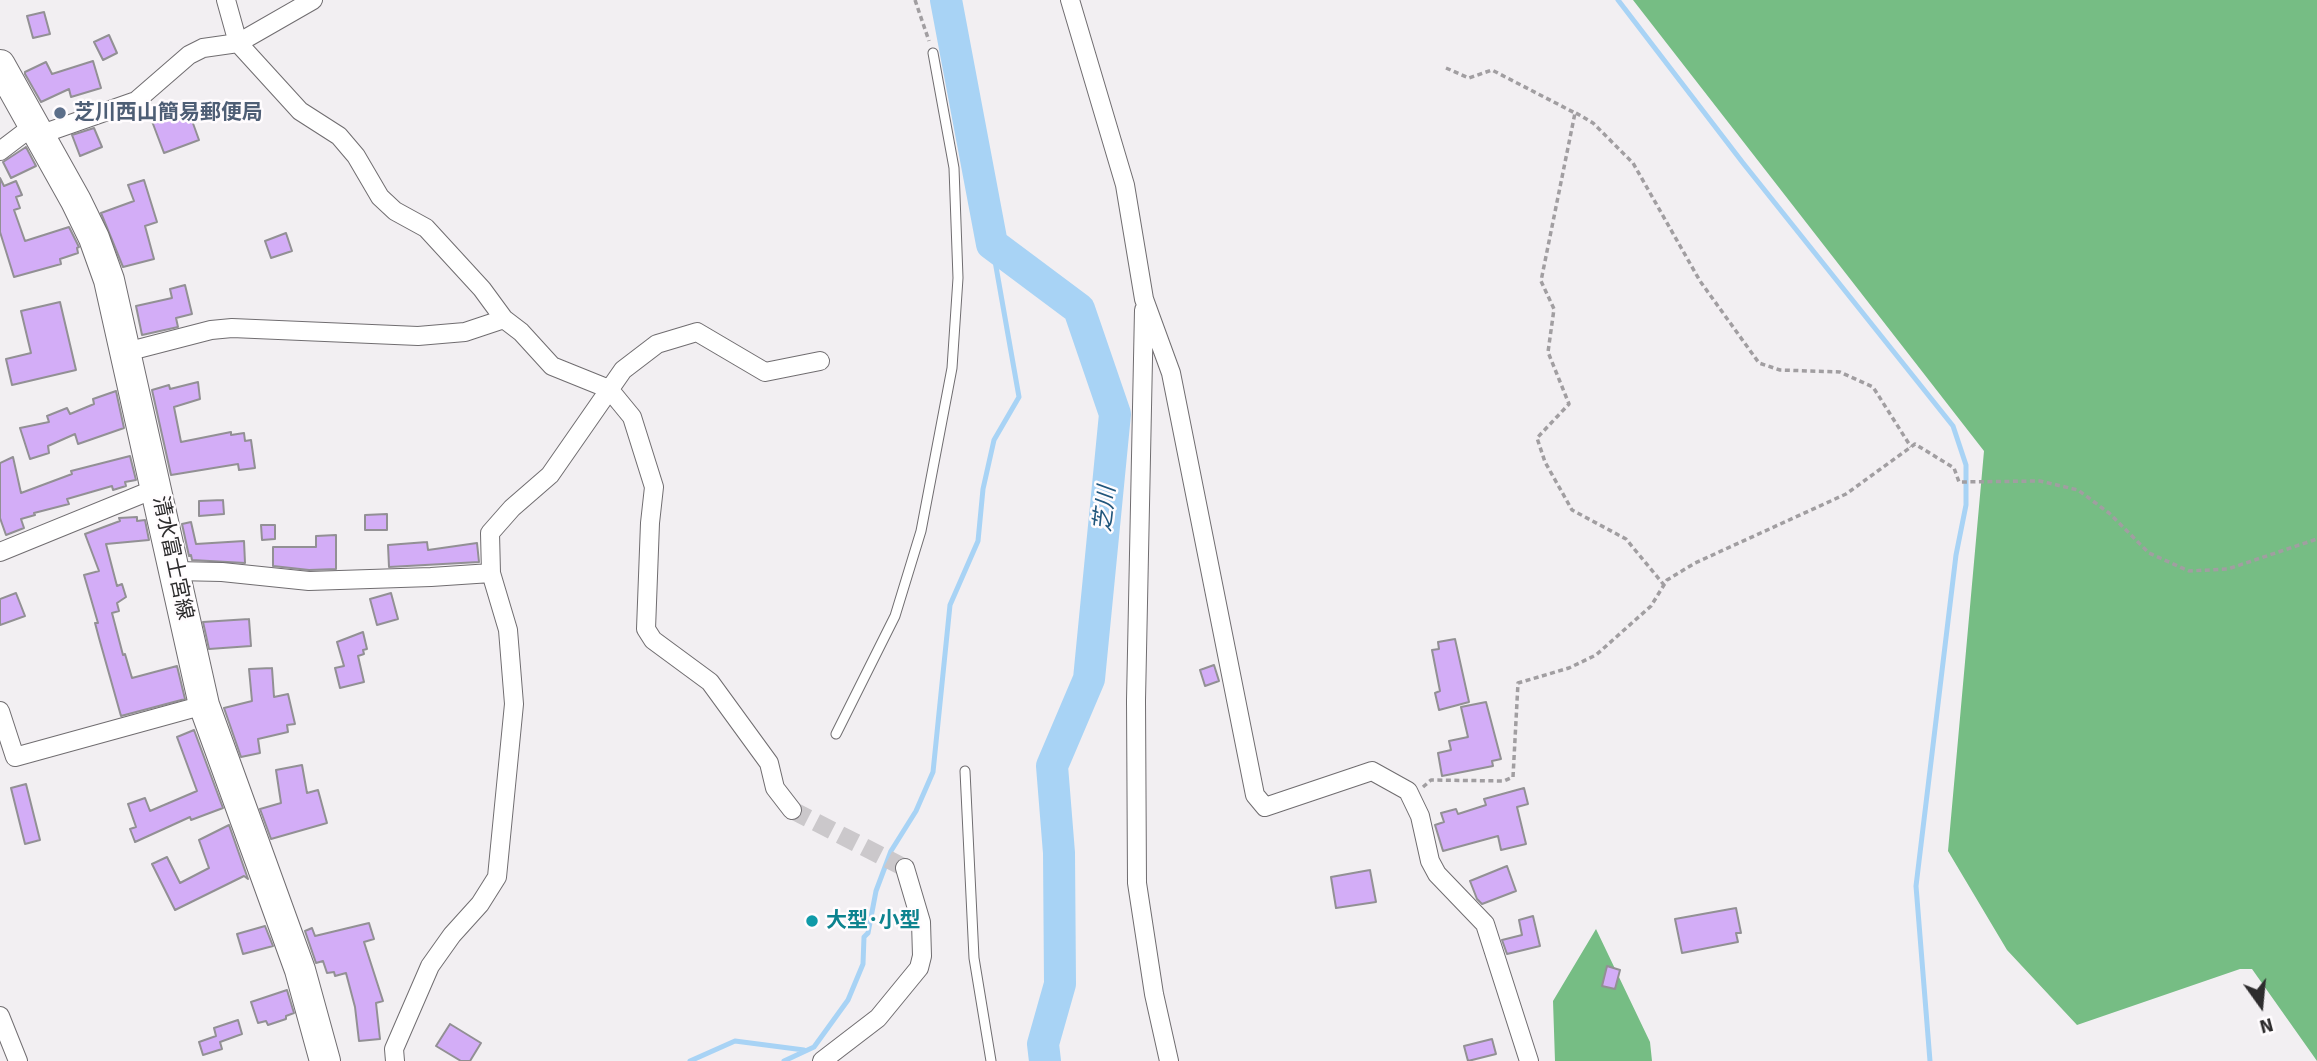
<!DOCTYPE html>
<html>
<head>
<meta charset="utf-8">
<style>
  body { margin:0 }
  #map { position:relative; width:2317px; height:1061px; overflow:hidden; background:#f2eff2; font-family:Signika,sans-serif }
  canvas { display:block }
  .north { position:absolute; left:2226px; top:970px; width:70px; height:70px; -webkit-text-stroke:5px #fffcfe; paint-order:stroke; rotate:165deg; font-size:19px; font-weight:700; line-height:28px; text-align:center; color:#2d2c2d }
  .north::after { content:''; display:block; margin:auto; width:24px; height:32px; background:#2d2c2d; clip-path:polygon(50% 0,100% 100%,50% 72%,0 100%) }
</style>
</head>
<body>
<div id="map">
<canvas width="2317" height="1061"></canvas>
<div class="north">N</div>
</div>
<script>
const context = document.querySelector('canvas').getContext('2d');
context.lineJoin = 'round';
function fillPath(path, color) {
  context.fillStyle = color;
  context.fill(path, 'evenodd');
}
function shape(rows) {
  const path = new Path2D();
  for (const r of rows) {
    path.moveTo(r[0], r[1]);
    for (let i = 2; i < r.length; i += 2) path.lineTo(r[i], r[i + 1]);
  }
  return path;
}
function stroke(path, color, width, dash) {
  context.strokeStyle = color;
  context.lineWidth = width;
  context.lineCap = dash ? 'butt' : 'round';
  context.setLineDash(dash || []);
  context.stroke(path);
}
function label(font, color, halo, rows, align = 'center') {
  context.font = font + ' Signika,"Noto Sans JP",sans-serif';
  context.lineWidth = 5;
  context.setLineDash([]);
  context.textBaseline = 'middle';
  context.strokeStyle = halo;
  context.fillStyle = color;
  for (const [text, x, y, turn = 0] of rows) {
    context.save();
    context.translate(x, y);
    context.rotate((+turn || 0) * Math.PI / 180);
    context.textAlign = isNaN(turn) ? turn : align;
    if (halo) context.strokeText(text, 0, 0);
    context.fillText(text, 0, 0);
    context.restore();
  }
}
fillPath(shape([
  [1633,0,2317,0,2317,1061,2252,969,2240,969,2077,1025,2007,950,1948,851,1984,451],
  [1596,929,1650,1042,1652,1061,1555,1061,1553,1001]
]), '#76bd84');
stroke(shape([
  [1618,0,1743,163,1953,426,1966,465,1966,505,1956,555,1916,886,1930,1061],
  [690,1061,735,1041,804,1050],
  [784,1061,814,1047,848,1000,863,964,864,937,868,933,876,891,891,851,916,811,933,772,950,605,978,541,983,489,994,440,1019,397,992,244]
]), '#a8d3f5', 5);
stroke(shape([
  [946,0,992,244,1079,309,1115,414,1089,679,1052,766,1059,853,1060,984,1043,1044,1045,1061]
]), '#a8d3f5', 32);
const building = shape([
  [44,12,50,34,33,38,27,16,44,12],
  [109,35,117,53,103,60,94,42,109,35],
  [93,61,101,88,71,97,69,89,41,102,25,74,25,72,46,62,52,74,93,61],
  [172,108,177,120,190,115,199,140,164,153,150,116,172,108],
  [94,128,102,147,80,156,72,135,94,128],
  [26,147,36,166,11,178,3,162,26,147],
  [0,178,4,186,16,181,22,195,16,197,20,208,14,210,25,241,69,227,79,247,77,248,78,253,60,259,61,264,14,277,0,232,0,178],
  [144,180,157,222,145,226,154,259,123,267,101,213,134,201,128,185,144,180],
  [286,233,292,251,271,258,265,241,286,233],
  [185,285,192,314,176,318,178,327,142,335,136,306,172,298,170,289,185,285],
  [60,302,76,370,12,385,6,359,31,353,21,311,60,302],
  [198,382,200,399,174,407,181,442,231,432,231,435,244,433,245,441,251,440,255,468,239,470,238,464,171,475,152,390,169,385,170,389,198,382],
  [116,391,124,428,78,444,75,434,48,446,49,453,30,459,20,428,49,422,47,416,67,408,70,414,94,404,93,399,116,391],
  [130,456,136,480,125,482,126,486,113,490,112,486,67,499,69,504,34,513,35,515,21,519,24,528,6,535,0,518,0,463,13,457,21,493,72,474,71,471,130,456],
  [223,500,224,514,199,516,199,501,223,500],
  [387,514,387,530,365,530,365,515,387,514],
  [137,517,137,521,145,520,149,540,106,544,117,586,122,584,126,597,117,603,119,611,112,613,123,655,125,654,132,678,177,666,185,699,121,716,99,638,95,623,98,623,84,575,99,571,85,534,120,521,119,518,137,517],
  [191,522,196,544,244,541,245,563,192,560,191,555,189,556,182,524,191,522],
  [261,525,275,525,275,539,262,540,261,525],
  [336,535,336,569,309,570,273,566,273,547,316,547,316,536,336,535],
  [427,542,428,550,477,543,479,562,389,567,388,545,427,542],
  [16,593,25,616,0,625,0,599,16,593],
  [391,593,398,619,377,625,370,599,391,593],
  [249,619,251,646,209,649,203,622,249,619],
  [363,632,367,649,363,650,364,654,358,656,364,682,340,688,335,668,344,666,337,642,363,632],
  [1455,639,1469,702,1439,710,1435,693,1440,691,1432,650,1439,649,1438,642,1455,639],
  [1214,665,1219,681,1205,686,1200,670,1214,665],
  [272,668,274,697,288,694,295,724,287,725,288,732,258,739,260,753,241,757,224,708,252,701,249,669,272,668],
  [1486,702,1501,759,1492,761,1493,766,1442,776,1438,753,1451,750,1449,741,1468,737,1461,707,1486,702],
  [194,730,223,808,191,820,190,817,135,842,130,829,136,827,128,804,145,798,150,811,197,791,177,737,194,730],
  [302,765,307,793,318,790,327,823,271,839,260,809,281,803,276,770,302,765],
  [26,784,40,840,25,844,11,788,26,784],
  [1524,788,1528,804,1517,807,1526,844,1501,850,1498,836,1443,851,1435,825,1444,822,1441,813,1456,809,1458,814,1486,805,1484,799,1524,788],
  [229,825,248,879,244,876,175,910,152,864,167,857,180,883,209,868,199,840,229,825],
  [1507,866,1516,891,1482,904,1477,899,1470,881,1507,866],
  [1370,870,1376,902,1336,908,1331,877,1370,870],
  [1736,908,1741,933,1736,933,1738,942,1682,953,1675,919,1736,908],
  [1533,916,1540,946,1507,954,1502,940,1522,935,1519,920,1533,916],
  [369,923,374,939,364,942,383,1001,376,1003,380,1039,359,1041,355,1007,346,973,335,976,334,972,327,973,323,961,316,963,305,931,312,928,315,936,369,923],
  [265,926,273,946,243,954,237,934,265,926],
  [1607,966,1620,970,1615,989,1602,986,1607,966],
  [287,990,294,1013,286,1016,286,1019,268,1025,266,1021,258,1023,251,1002,287,990],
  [238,1020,242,1034,220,1042,222,1049,203,1055,199,1042,216,1036,214,1028,238,1020],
  [450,1024,481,1043,470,1061,461,1061,436,1046,450,1024],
  [1492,1039,1496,1054,1468,1061,1464,1046,1492,1039]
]);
fillPath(building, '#d3adf7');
stroke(building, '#929094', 2);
stroke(shape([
  [792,810,905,868]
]), '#cbc8cb', 18, [18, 9]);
const service = shape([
  [836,734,895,616,921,531,952,368,958,278,954,168,933,53],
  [965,771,974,958,991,1061]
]);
const minor = shape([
  [226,0,238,43,300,111,339,136,356,156,380,197,395,211,426,228,482,289,504,319,521,332,552,366,609,389,632,417,654,487,650,523,646,629,653,640,710,682,769,763,775,788,792,810],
  [1070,0,1125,185,1144,299,1171,373,1255,795,1265,807,1372,771,1408,791,1420,816,1430,861,1437,874,1485,924,1529,1061],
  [39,135,136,101,189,55,203,48,238,43,313,0],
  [0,151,33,126],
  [1144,310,1136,700,1137,883,1154,994,1169,1061],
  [126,352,211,330,232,328,418,336,465,332,504,319],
  [0,552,157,488],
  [175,571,222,572,309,581,431,577,491,573],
  [0,711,15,757,204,705],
  [0,1016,18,1061],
  [395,1061,394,1049,430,966,452,935,480,904,497,877,514,704,508,630,491,573,490,533,512,508,550,475,623,370,657,344,697,332,765,372,820,361],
  [822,1061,878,1018,919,968,922,956,921,922,905,868]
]);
const primary = shape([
  [0,65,76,201,94,238,109,280,204,705,300,970,325,1061]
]);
stroke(service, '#706d70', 11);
stroke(minor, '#706d70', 20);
stroke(primary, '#706d70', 32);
stroke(shape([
  [915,0,929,41],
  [1446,68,1469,78,1492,70,1575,113,1541,281,1554,309,1548,352,1569,404,1537,438,1545,462,1572,510,1626,539,1664,585],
  [1576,113,1593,123,1633,163,1700,281,1759,363,1780,370,1840,372,1873,387,1911,447],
  [1423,787,1431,780,1504,781,1513,777,1518,683,1569,668,1596,655,1651,606,1667,580,1695,563,1846,494,1915,444,1954,468,1959,482,2040,481,2078,490,2109,513,2149,553,2189,571,2228,569,2317,539]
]), '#a19ea1', 3.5, [5, 3.5]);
stroke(service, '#fff', 9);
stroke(minor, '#fff', 18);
stroke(primary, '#fff', 30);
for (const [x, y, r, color] of [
  [60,113,7,"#5c6f8a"],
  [812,921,7,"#0f9aa8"]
]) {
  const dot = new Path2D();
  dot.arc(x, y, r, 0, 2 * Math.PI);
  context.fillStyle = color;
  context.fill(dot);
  stroke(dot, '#fffcfe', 2.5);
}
label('bold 21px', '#4e5e75', '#fffcfe', [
  ["芝川西山簡易郵便局",74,113]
], 'left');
label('21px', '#2d2c2d', '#fffcfe', [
  ["清水富士宮線",172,558,78]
]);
label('bold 21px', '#0d838f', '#fffcfe', [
  ["大型･小型",826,921]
], 'left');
label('italic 23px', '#20567c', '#fffcfe', [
  ["芝川",1106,509,-84]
]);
</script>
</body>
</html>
